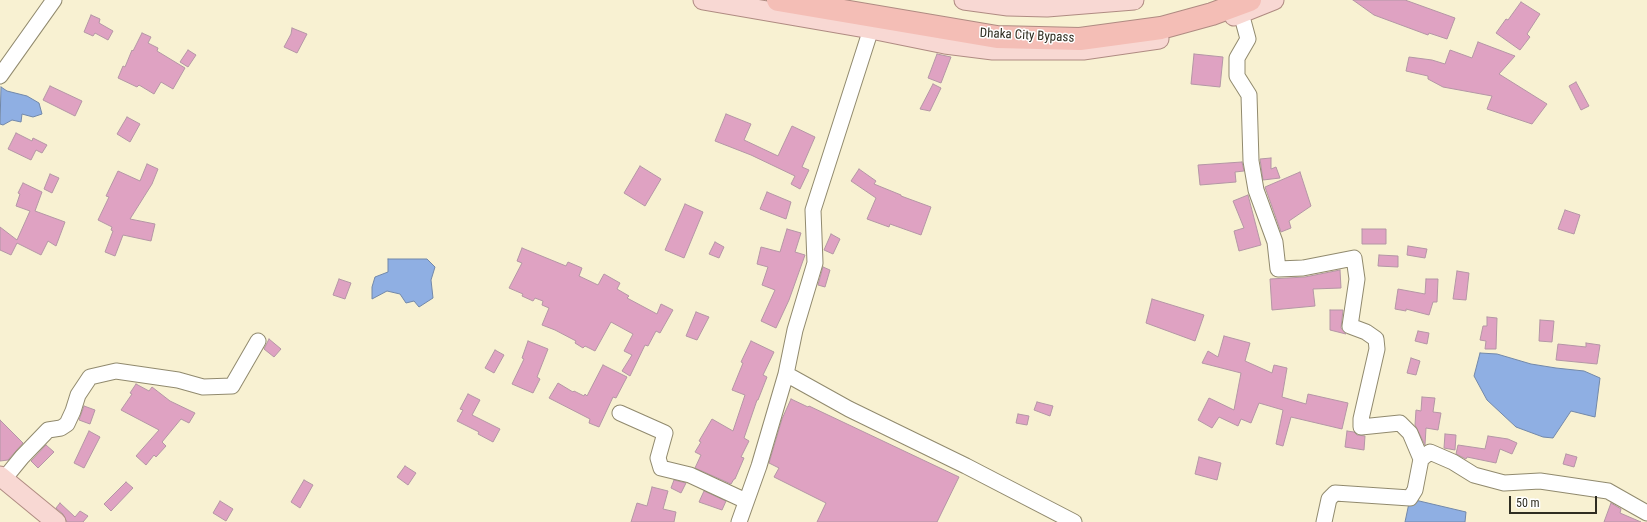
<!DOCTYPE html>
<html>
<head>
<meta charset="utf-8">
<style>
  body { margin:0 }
  #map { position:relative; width:1647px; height:522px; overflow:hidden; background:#f8f1d2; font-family:"Roboto Condensed",sans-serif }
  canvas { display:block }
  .scale { position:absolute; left:1509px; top:496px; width:88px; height:18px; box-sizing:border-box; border:2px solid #2f2d21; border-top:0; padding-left:5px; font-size:12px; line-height:14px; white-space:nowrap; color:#2f2d21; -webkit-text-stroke:3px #fff; paint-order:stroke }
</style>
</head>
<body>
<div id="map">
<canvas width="1647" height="522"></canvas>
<div class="scale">50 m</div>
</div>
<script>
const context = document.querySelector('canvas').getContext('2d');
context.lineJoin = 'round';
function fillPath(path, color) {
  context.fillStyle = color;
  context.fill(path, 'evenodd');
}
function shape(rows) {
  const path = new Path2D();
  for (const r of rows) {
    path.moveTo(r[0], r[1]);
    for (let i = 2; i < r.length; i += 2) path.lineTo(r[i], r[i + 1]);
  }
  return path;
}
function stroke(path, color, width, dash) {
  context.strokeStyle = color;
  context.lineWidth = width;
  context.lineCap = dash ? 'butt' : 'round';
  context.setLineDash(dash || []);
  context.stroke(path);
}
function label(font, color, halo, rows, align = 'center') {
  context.font = font + ' "Roboto Condensed",sans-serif';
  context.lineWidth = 3;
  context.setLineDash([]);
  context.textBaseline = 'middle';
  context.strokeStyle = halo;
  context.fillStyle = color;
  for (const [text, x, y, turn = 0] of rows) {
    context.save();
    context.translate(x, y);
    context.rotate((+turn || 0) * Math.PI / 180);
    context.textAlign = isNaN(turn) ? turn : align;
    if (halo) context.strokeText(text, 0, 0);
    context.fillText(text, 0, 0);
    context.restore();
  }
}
const water = shape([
  [1,87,7,91,27,96,39,103,42,114,33,117,22,114,21,122,12,120,3,125,0,124,1,87],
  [388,259,427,259,435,267,431,280,433,298,419,307,414,301,406,303,400,294,387,291,372,299,372,287,375,277,388,272,388,259],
  [1480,353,1497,354,1531,364,1556,368,1584,371,1600,378,1595,417,1571,411,1553,438,1543,437,1516,427,1487,400,1474,376,1480,353],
  [1415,500,1466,512,1465,522,1405,522,1409,503,1415,500]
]);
fillPath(water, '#8fafe3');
stroke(water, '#7288a9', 1);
const building = shape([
  [1353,0,1405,0,1455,18,1447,39,1429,33,1428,35,1374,15,1353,0],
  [1521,2,1540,14,1527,34,1530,37,1520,50,1496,33,1506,19,1508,20,1521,2],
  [91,15,100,19,99,23,113,31,108,40,95,33,93,36,84,32,91,15],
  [292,28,307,34,297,53,284,47,291,34,292,28],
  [142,33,151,37,148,43,158,48,157,51,185,68,173,89,161,82,154,94,139,85,137,87,118,78,123,66,125,67,132,50,133,51,142,33],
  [1478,42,1515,56,1499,74,1547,104,1532,124,1487,109,1492,96,1443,87,1428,79,1428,76,1406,71,1409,57,1432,60,1445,64,1450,50,1472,58,1478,42],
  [188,50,196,55,188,67,180,62,188,50],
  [937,54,951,57,941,83,928,78,937,54],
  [1194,54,1223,57,1220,87,1191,84,1194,54],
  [1576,82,1589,106,1581,110,1569,86,1576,82],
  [933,84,941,88,930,111,920,109,933,84],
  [50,86,82,101,75,116,43,100,50,86],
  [726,114,751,124,744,140,778,156,792,126,815,137,802,167,809,170,800,189,791,184,795,176,751,155,715,141,726,114],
  [127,117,140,124,130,142,117,134,127,117],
  [16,133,32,141,33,138,47,145,42,153,36,150,31,160,8,149,16,133],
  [1271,158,1271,169,1276,167,1280,178,1263,180,1260,159,1271,158],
  [1242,162,1244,171,1235,172,1236,182,1200,185,1198,165,1242,162],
  [147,164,158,169,152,184,130,219,155,224,151,241,123,235,115,256,105,252,113,231,111,230,112,227,98,220,109,197,106,196,118,171,140,181,147,164],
  [640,166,661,179,645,206,624,193,640,166],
  [859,169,876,181,874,184,901,195,901,196,931,207,921,235,890,224,889,227,867,219,876,198,851,181,859,169],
  [1300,172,1311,206,1289,221,1291,228,1281,232,1265,187,1300,172],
  [50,174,59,178,52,193,44,189,50,174],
  [23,183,42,192,35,211,65,222,56,246,48,241,41,255,17,243,11,255,0,250,0,227,17,240,30,211,16,206,20,194,18,193,23,183],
  [767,192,791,202,786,219,760,209,767,192],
  [1248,195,1261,245,1239,251,1234,231,1244,228,1233,201,1248,195],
  [685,204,703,212,684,258,665,250,685,204],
  [1565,210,1580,215,1574,234,1558,229,1565,210],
  [787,229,801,233,795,252,805,255,789,300,776,328,761,321,775,290,762,285,768,267,757,264,761,247,780,252,787,229],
  [1362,229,1386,229,1386,244,1362,244,1362,229],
  [831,234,840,239,833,254,824,250,831,234],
  [715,242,724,247,719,258,709,254,715,242],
  [1408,246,1427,249,1425,258,1407,255,1408,246],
  [522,248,566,266,568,262,582,268,579,276,598,285,604,274,620,283,617,289,629,296,627,298,657,314,661,304,673,310,660,333,656,331,648,346,645,345,630,376,622,371,632,355,624,351,633,334,611,322,595,351,585,346,583,348,575,343,576,341,555,330,542,325,549,308,542,305,543,301,535,298,533,301,522,296,523,294,509,288,522,263,517,261,522,248],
  [1379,255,1398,256,1398,267,1378,266,1379,255],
  [823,267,830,270,825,287,818,285,823,267],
  [1340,270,1341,288,1313,289,1315,306,1272,310,1270,279,1305,277,1340,270],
  [1457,271,1469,273,1466,300,1453,299,1457,271],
  [339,279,351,283,345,299,333,295,339,279],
  [1426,279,1438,279,1437,302,1433,302,1429,315,1406,309,1406,311,1395,309,1398,289,1425,294,1426,279],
  [1152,299,1204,315,1195,341,1146,323,1152,299],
  [1330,310,1343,310,1341,328,1346,334,1330,330,1330,310],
  [696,312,709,317,697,340,686,336,696,312],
  [1487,317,1497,318,1496,349,1485,349,1486,341,1480,340,1483,326,1487,326,1487,317],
  [1540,320,1554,321,1552,342,1539,341,1540,320],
  [1418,331,1429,333,1427,344,1415,341,1418,331],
  [1224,336,1250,343,1245,361,1272,373,1274,365,1287,368,1282,397,1306,404,1308,394,1348,403,1342,429,1291,417,1283,446,1276,444,1283,410,1259,403,1251,423,1241,419,1238,426,1219,417,1212,428,1198,420,1209,398,1234,410,1241,373,1202,363,1208,351,1218,357,1224,336],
  [269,339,281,349,274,357,264,349,269,339],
  [528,341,548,349,537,377,540,379,533,393,512,384,524,359,522,358,528,341],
  [751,341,774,352,763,375,767,377,758,400,757,400,744,438,749,441,741,457,744,458,735,479,734,479,731,484,695,468,701,455,695,452,701,442,699,441,712,419,733,431,745,395,732,390,743,363,741,362,751,341],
  [1586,343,1600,345,1597,364,1556,360,1558,344,1586,347,1586,343],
  [495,350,504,355,494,373,485,368,495,350],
  [1411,358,1420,361,1416,375,1407,373,1411,358],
  [603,365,627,377,616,398,613,397,599,427,589,423,590,419,549,398,558,383,573,392,574,391,584,396,585,394,587,396,603,365],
  [136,384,149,391,152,387,170,401,195,413,189,423,181,419,162,442,166,446,156,457,154,455,146,465,136,456,159,430,121,410,132,394,130,393,136,384],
  [468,394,480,400,472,415,500,429,493,442,478,434,479,432,457,421,463,410,460,409,468,394],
  [1422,397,1435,398,1433,412,1441,413,1438,430,1426,428,1425,445,1415,425,1416,410,1421,411,1422,397],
  [791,399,808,407,809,406,959,477,937,522,817,522,826,503,774,477,779,468,769,463,782,419,791,399],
  [1037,402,1053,406,1050,416,1034,410,1037,402],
  [84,406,95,410,90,424,79,420,84,406],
  [1018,414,1029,416,1027,425,1016,423,1018,414],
  [0,420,23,443,8,460,0,461,0,420],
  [89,431,100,437,84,468,74,463,89,431],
  [1347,431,1354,432,1357,435,1365,436,1364,450,1345,447,1347,431],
  [1445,434,1456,435,1455,450,1444,448,1445,434],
  [1488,436,1508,439,1517,443,1512,454,1500,449,1496,463,1467,457,1466,459,1456,454,1458,445,1485,449,1488,436],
  [46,445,54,452,38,468,31,461,46,445],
  [1566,454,1577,457,1574,467,1563,464,1566,454],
  [1199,457,1221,463,1217,480,1195,474,1199,457],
  [405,466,416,473,408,485,397,477,405,466],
  [304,480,313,485,300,508,291,502,304,480],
  [674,480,686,483,681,493,671,488,674,480],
  [126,482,133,488,111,511,104,504,126,482],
  [652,487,668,491,663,509,676,512,674,522,631,522,637,503,647,506,652,487],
  [704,491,726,501,722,510,699,502,704,491],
  [220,501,233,509,226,521,213,513,220,501],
  [60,503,75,517,80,511,88,516,83,522,67,522,63,514,56,508,60,503],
  [1611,503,1621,509,1620,513,1641,522,1604,522,1611,503]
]);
fillPath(building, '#dfa2c2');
stroke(building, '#b496a5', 1);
const minor = shape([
  [1241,13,1248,39,1237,58,1237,76,1249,95,1251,161,1256,190,1275,242,1278,269,1303,268,1354,258,1357,279,1350,326,1366,332,1376,339,1377,349,1361,419,1361,427,1400,423,1410,433,1421,459],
  [0,76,54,0],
  [786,374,849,409,966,466,1074,522],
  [620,413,665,433,658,458,661,468,690,475,746,501],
  [4,479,22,457,48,430,61,428,67,424,73,411,78,395,90,377,116,371,178,380,203,387,232,386,258,341],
  [739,522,759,466,786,374,795,330,815,263,813,210,871,29],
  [1324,522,1329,499,1335,493,1410,498,1415,490,1421,459,1430,452,1453,462,1474,475,1504,483,1540,481,1608,491,1647,513]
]);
const major = shape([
  [703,0,871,29,945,44,993,50,1083,50,1159,39],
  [964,0,1008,6,1047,7,1134,0],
  [1234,16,1274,0],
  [0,476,56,522]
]);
const highway = shape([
  [778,0,997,37,1080,39,1161,28,1212,14,1250,0]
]);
stroke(minor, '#918a6e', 17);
stroke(major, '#af8b82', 21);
stroke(highway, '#af8b82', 24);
stroke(minor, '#fff', 15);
stroke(major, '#f8d8d3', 19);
stroke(highway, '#f4beb6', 22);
label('13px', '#2f2d21', '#fff', [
  ["Dhaka City Bypass",1027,36,3]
]);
</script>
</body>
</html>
